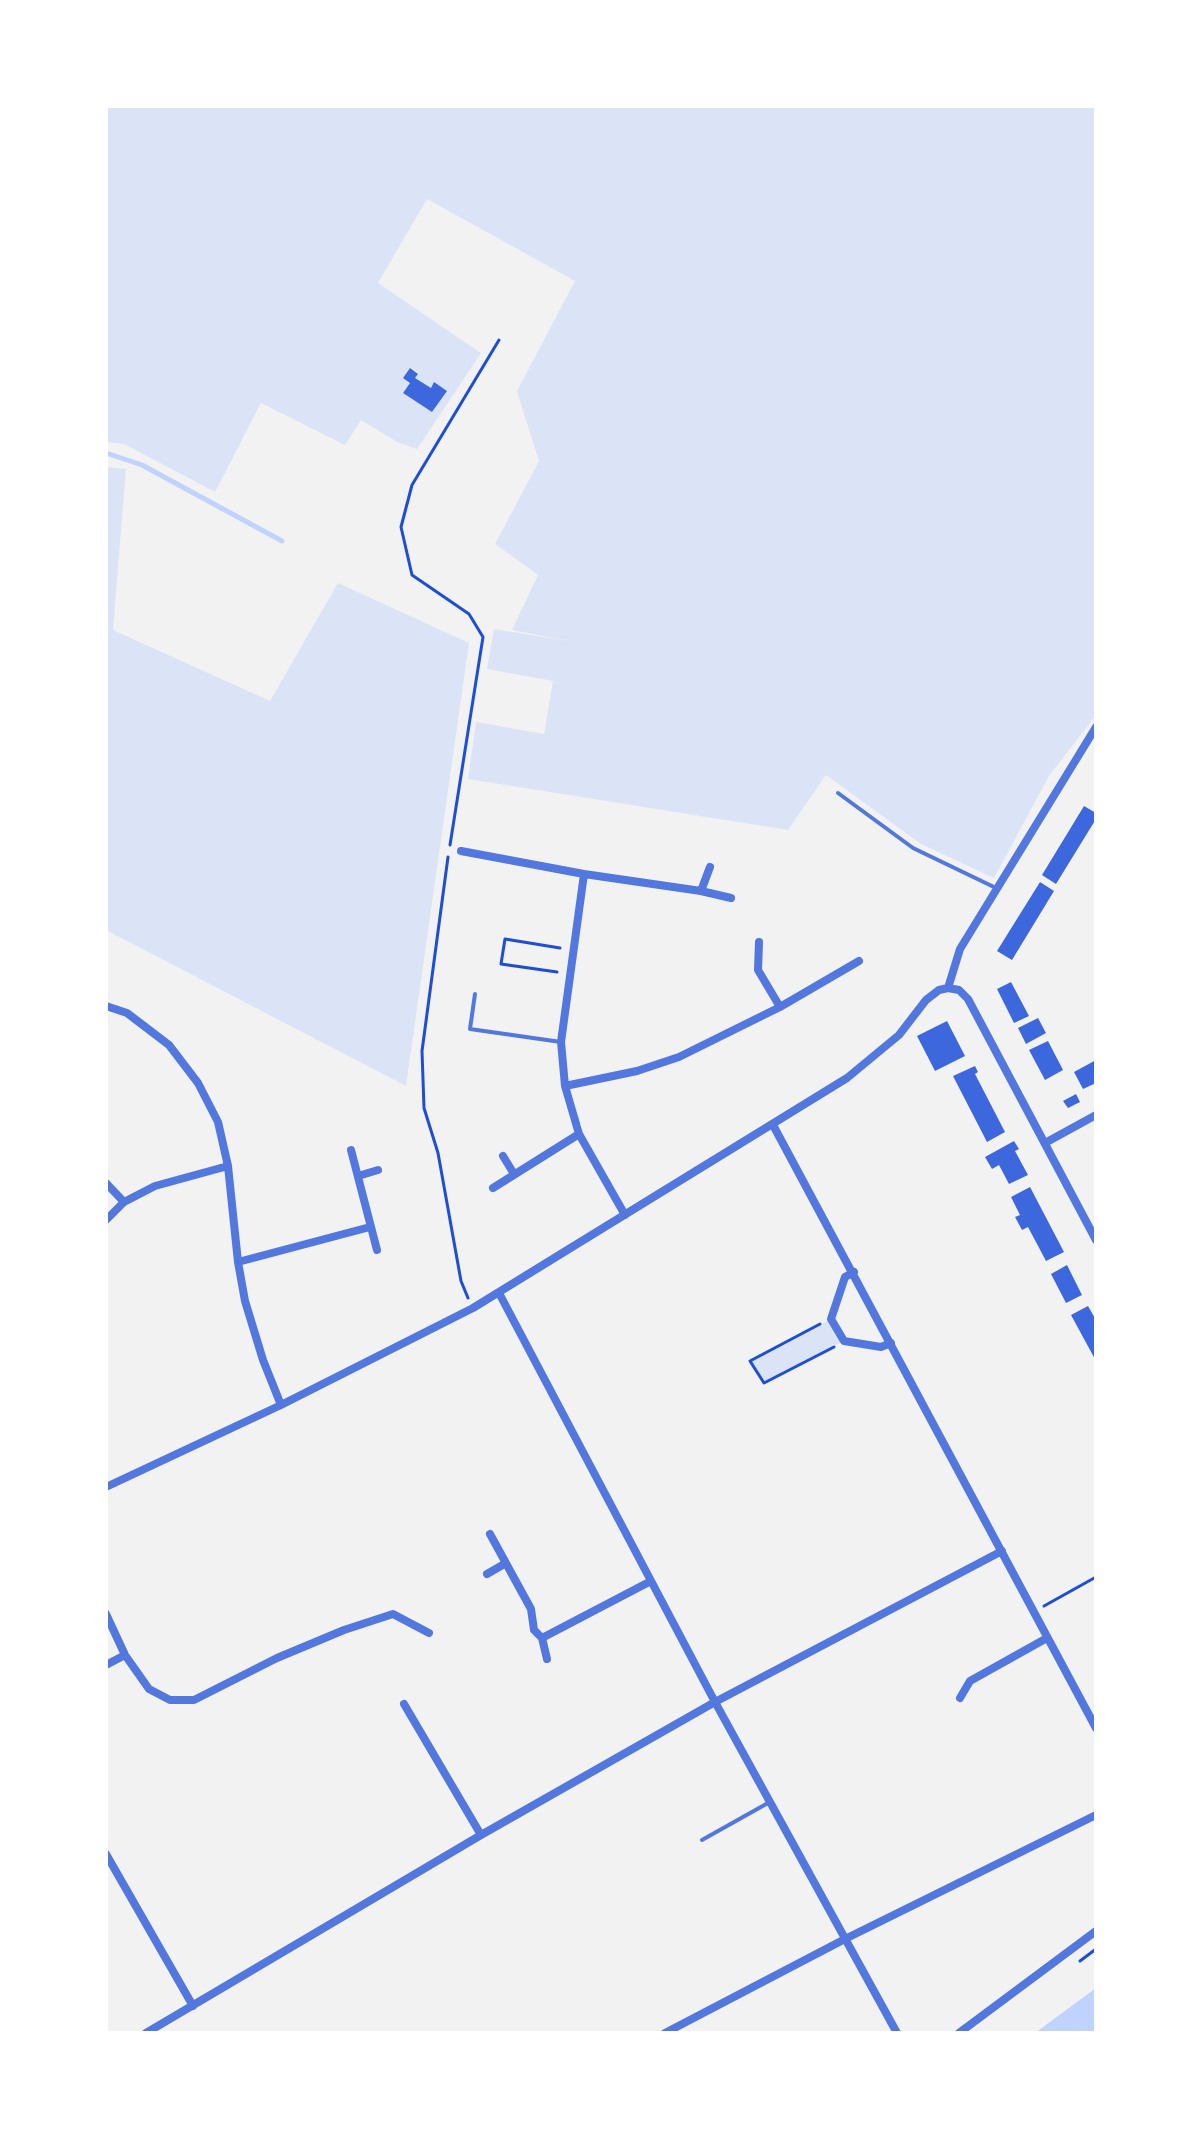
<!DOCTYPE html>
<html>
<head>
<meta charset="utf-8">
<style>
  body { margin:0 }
  #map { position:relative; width:1202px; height:2139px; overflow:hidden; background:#f2f2f2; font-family:"PT Sans",sans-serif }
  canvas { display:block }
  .frame { position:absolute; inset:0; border:108px solid #fff; pointer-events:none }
</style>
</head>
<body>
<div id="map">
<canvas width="1202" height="2139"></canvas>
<div class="frame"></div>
</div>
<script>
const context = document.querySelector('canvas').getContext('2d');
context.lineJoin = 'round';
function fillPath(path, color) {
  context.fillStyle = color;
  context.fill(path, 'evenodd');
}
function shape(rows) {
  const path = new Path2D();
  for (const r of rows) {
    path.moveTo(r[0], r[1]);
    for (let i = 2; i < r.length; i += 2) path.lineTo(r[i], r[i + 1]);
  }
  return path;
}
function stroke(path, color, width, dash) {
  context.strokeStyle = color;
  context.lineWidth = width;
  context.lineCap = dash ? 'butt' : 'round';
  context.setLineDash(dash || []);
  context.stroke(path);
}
fillPath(shape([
  [106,106,1096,106,1096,715,1049,776,994,878,921,844,826,775,788,830,468,779,476,722,544,734,553,681,487,669,494,629,568,641,512,630,538,575,495,544,539,461,517,391,575,281,427,199,378,283,481,353,417,449,397,442,361,420,345,445,261,403,215,492,124,444,106,442],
  [410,368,418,373,415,378,431,388,435,383,446,391,432,412,403,393,410,383],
  [106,467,126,469,113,630,270,701,338,583,469,643,406,1086,106,930],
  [831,1319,844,1341,764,1383,750,1361]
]), '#dbe4f7');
fillPath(shape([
  [1096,1988,1096,2033,1035,2033]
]), '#bfd3fe');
stroke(shape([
  [106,453,142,465,282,541]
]), '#bfd3fe', 5);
fillPath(shape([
  [410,368,418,374,415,378,431,388,434,382,447,391,432,412,403,393,410,383,403,378],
  [1084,806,1096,813,1096,819,1056,884,1042,875],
  [1040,882,1054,891,1012,960,997,951],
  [1011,982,1029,1016,1014,1023,997,989],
  [1038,1018,1046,1033,1026,1044,1018,1028],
  [947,1021,965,1056,935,1071,917,1036],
  [1048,1041,1063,1070,1045,1080,1029,1050],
  [1096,1060,1096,1083,1083,1089,1074,1072],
  [975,1066,978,1072,975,1074,1005,1132,987,1142,953,1076],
  [1076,1094,1080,1102,1068,1108,1063,1101],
  [1014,1141,1019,1149,1015,1151,1028,1175,1009,1184,999,1165,992,1169,985,1157],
  [1030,1187,1064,1252,1046,1261,1028,1227,1022,1230,1015,1217,1020,1215,1011,1197],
  [1067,1265,1082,1295,1066,1303,1051,1274],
  [1088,1306,1096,1320,1096,1361,1071,1315]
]), '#3d67dc');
stroke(shape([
  [450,845,483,637,469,614,412,575,401,527,412,485,499,340],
  [448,857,422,1051,424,1108,438,1153,461,1281,468,1298],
  [557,972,501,964,505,939,560,948],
  [820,1324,750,1361,764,1383,834,1347],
  [1044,1606,1096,1577],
  [1080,1961,1096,1949]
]), '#1d4ed8', 3);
stroke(shape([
  [838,793,913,848,996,888],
  [475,994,470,1029,561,1042],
  [702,1840,768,1803]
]), '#5277de', 4);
stroke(shape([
  [461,851,584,874,701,891,731,898],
  [584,874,561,1042,565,1086,579,1134,625,1215],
  [701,891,710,867],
  [759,942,758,970,780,1007],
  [948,988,960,949,1096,727],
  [948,988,959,990,968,999,1096,1240],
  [106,1006,127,1013,169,1045,198,1083,218,1122,228,1166,238,1262,245,1301,263,1360,281,1405],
  [565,1086,637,1071,679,1057,780,1007,859,961],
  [773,1125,1096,1728],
  [1045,1143,1096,1115],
  [351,1150,377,1250],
  [503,1156,514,1174],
  [358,1176,378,1170],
  [106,1183,124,1202],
  [493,1188,579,1134],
  [106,1220,124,1202,155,1186,228,1166],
  [238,1262,370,1227],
  [854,1272,845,1277,831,1319,844,1341,881,1347,891,1343],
  [499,1293,715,1702,897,2033],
  [106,1487,281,1405,473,1308,847,1078,899,1035,926,1000,939,990,948,988],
  [490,1534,531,1609,534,1630,542,1638,651,1581],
  [487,1574,506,1563],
  [106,1614,125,1655,149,1689,170,1700,194,1700,277,1658,344,1630,393,1614,429,1633],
  [542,1638,547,1659],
  [106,1665,125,1655],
  [960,1698,970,1681,1047,1638],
  [404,1704,481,1835],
  [106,1854,193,2006],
  [146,2033,481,1835,715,1702,1002,1551],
  [665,2033,845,1939,1096,1815],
  [959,2033,1096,1931]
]), '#5277de', 8);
</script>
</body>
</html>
